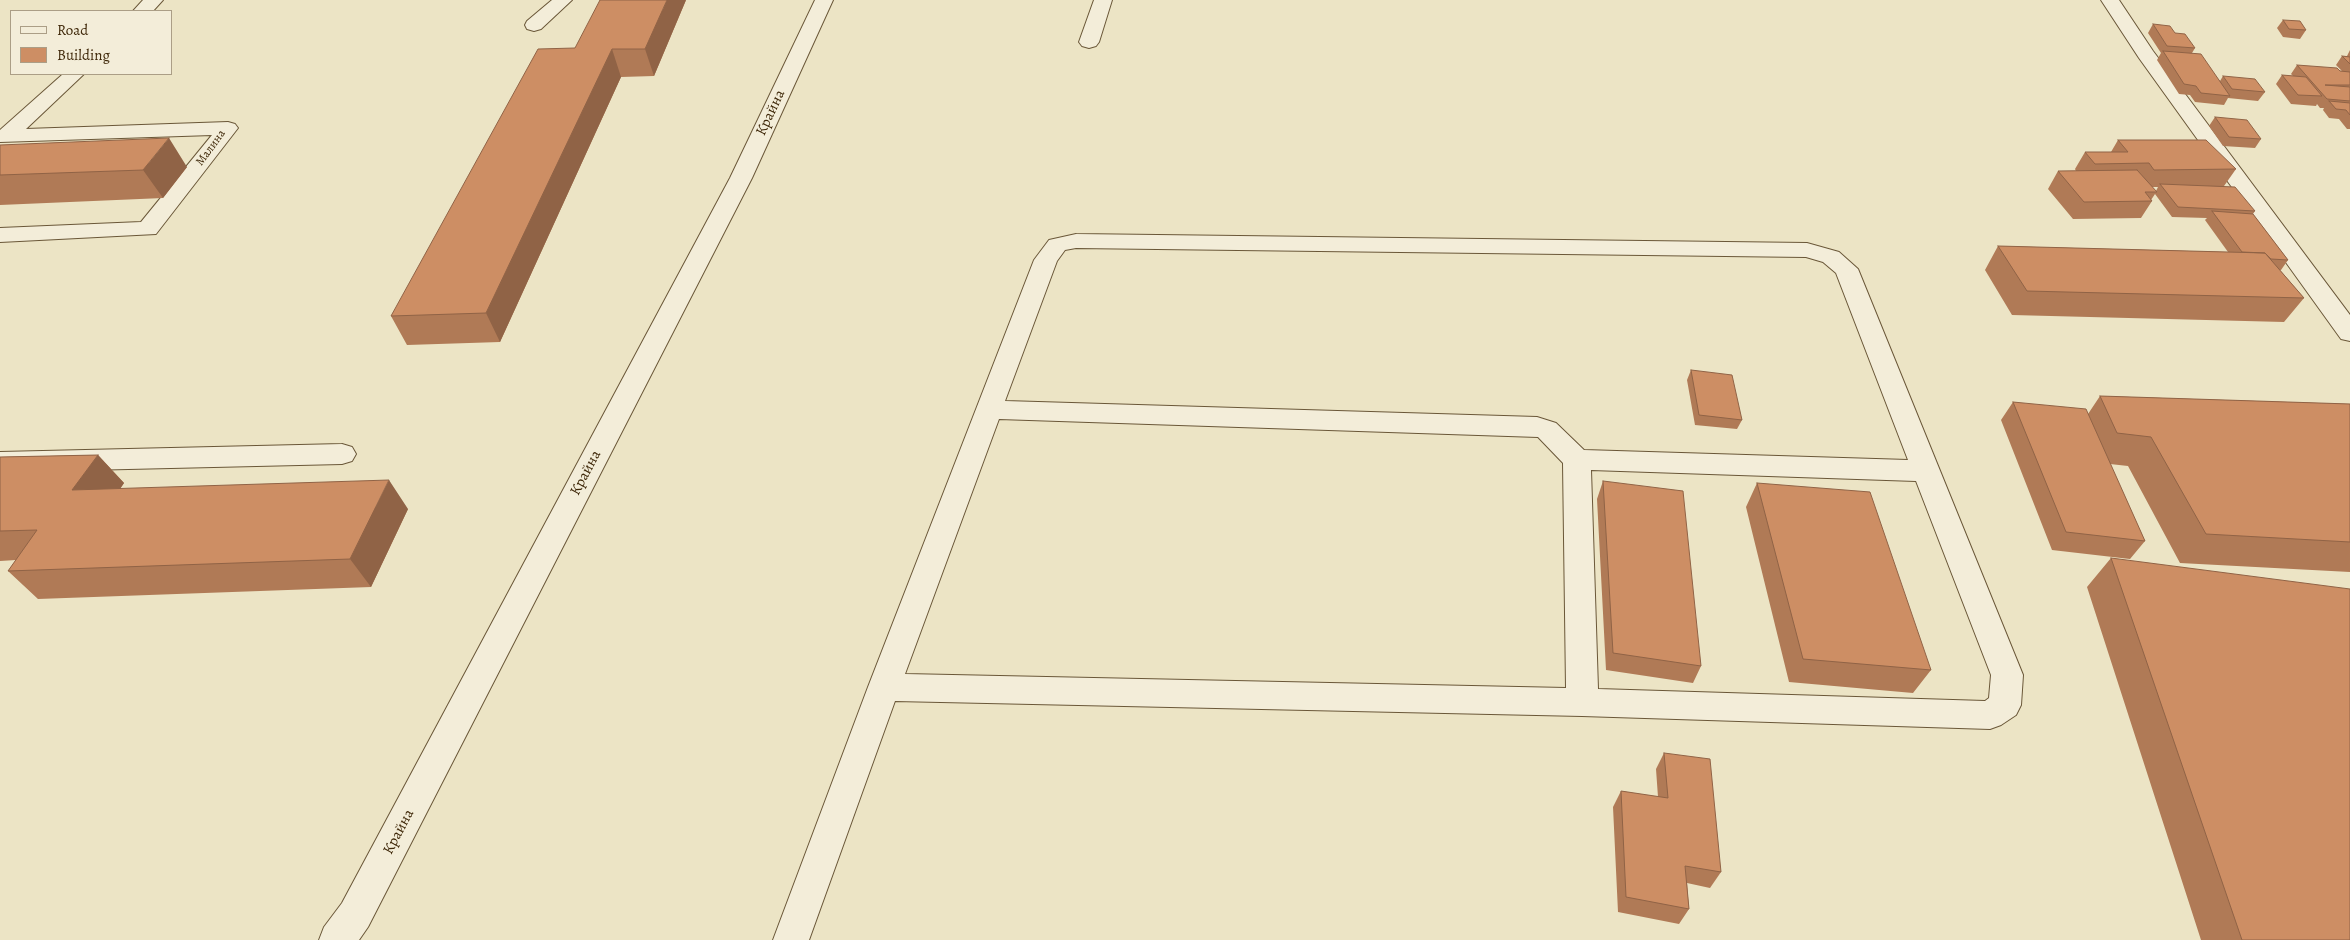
<!DOCTYPE html>
<html>
<head>
<meta charset="utf-8">
<style>
  body { margin:0 }
  #map { position:relative; width:2350px; height:940px; overflow:hidden; background:#ece4c5; font-family:Alegreya,serif }
  canvas { display:block }
  .legend { position:absolute; left:10px; top:10px; width:162px; height:65px; box-sizing:border-box; background:#f3edd9; border:1px solid #ab9e86; margin:0; padding:6px 9px; list-style:none; font-size:15px; color:#3f2809 }
  .legend li { display:flex; align-items:center; gap:10px; height:25px }
  .legend b { width:25px; border:1px solid #ab9e86 }
</style>
</head>
<body>
<div id="map">
<canvas width="2350" height="940"></canvas>
<ul class="legend">
<li><b style="height:6px;background:#f3edd9"></b>Road</li>
<li><b style="height:14px;background:#cd8e64"></b>Building</li>
</ul>
</div>
<script>
const context = document.querySelector('canvas').getContext('2d');
context.lineJoin = 'round';
function shape(rows) {
  const path = new Path2D();
  for (const r of rows) {
    path.moveTo(r[0], r[1]);
    for (let i = 2; i < r.length; i += 2) path.lineTo(r[i], r[i + 1]);
  }
  return path;
}
function stroke(path, color, width, dash) {
  context.strokeStyle = color;
  context.lineWidth = width;
  context.lineCap = dash ? 'butt' : 'round';
  context.setLineDash(dash || []);
  context.stroke(path);
}
function fillPath(path, color) {
  context.fillStyle = color;
  context.fill(path, 'evenodd');
}
function label(font, color, halo, rows, align = 'center') {
  context.font = font + ' Alegreya,serif';
  context.lineWidth = 4;
  context.setLineDash([]);
  context.textBaseline = 'middle';
  context.strokeStyle = halo;
  context.fillStyle = color;
  for (const [text, x, y, turn = 0] of rows) {
    context.save();
    context.translate(x, y);
    context.rotate((+turn || 0) * Math.PI / 180);
    context.textAlign = isNaN(turn) ? turn : align;
    if (halo) context.strokeText(text, 0, 0);
    context.fillText(text, 0, 0);
    context.restore();
  }
}
const minor = shape([
  [143,0,163,0,153,11,133,11,143,0],
  [552,0,572,0,541,29,534,31,527,29,525,25,527,21,552,0],
  [815,0,833,0,752,178,368,927,359,940,319,940,324,927,342,903,730,178,815,0],
  [1094,0,1112,0,1099,42,1096,46,1089,48,1082,46,1079,42,1094,0],
  [2101,0,2119,0,2153,51,2350,315,2350,341,2341,339,2139,58,2101,0],
  [63,74,84,74,26,129,228,122,235,124,238,128,156,234,0,242,0,228,141,222,212,135,0,142,0,130,63,74],
  [1076,234,1807,243,1839,252,1858,269,2023,675,2021,705,2016,715,2001,725,1990,729,1582,716,895,701,809,940,773,940,868,687,1034,260,1049,240,1076,234],
  [1076,248,1806,257,1823,262,1836,273,1908,460,1584,450,1556,423,1537,417,1005,401,1057,261,1065,250,1076,248],
  [999,419,1538,437,1563,463,1566,688,905,674,999,419],
  [1591,470,1916,481,1991,675,1989,698,1985,701,1598,689,1591,470],
  [342,444,352,447,356,454,352,461,342,464,0,472,0,452,342,444]
]);
stroke(minor, '#6a5738', 2);
fillPath(minor, '#f3edd9');
fillPath(shape([
  [686,0,654,76,621,77,500,342,407,345,391,316,575,48],
  [2283,20,2306,30,2300,39,2283,37,2277,28],
  [2153,24,2175,33,2195,48,2192,53,2220,81,2223,76,2265,92,2258,101,2228,98,2224,105,2195,102,2190,95,2179,94,2157,60,2161,53,2148,33],
  [2350,50,2350,129,2347,129,2339,119,2329,118,2323,110,2324,108,2320,108,2317,104,2316,106,2291,104,2276,84,2282,75,2293,76,2291,74,2297,65,2342,71,2336,65,2342,56,2347,56],
  [2215,117,2261,139,2255,148,2223,146,2209,126],
  [2118,140,2236,169,2224,186,2255,211,2253,214,2288,260,2281,270,2280,270,2304,298,2284,322,2012,315,1985,270,1998,246,2228,252,2205,220,2207,218,2172,217,2155,194,2151,200,2152,201,2141,218,2073,219,2048,189,2058,171,2076,171,2075,169,2085,152,2111,152],
  [2152,187,2158,187,2156,191],
  [0,145,187,167,163,198,0,205],
  [1691,370,1742,420,1737,429,1695,425,1687,380],
  [2100,396,2350,404,2350,572,2180,563,2128,466,2110,464,2145,541,2130,559,2052,550,2001,420,2013,402,2088,414],
  [98,455,124,483,120,489,408,509,371,587,38,599,8,571,16,560,0,561,0,457],
  [1603,481,1701,666,1693,683,1606,670,1597,499],
  [1757,483,1931,670,1913,693,1789,682,1746,507],
  [2111,558,2350,940,2201,940,2087,587],
  [1664,753,1721,872,1710,888,1687,883,1689,909,1679,924,1618,912,1613,807,1621,791,1658,797,1656,769]
]), '#b07a56');
fillPath(shape([
  [667,0,686,0,654,76,645,49],
  [612,49,621,77,500,342,486,313],
  [169,138,187,167,163,198,143,170],
  [98,455,124,483,99,519,72,490],
  [389,480,408,509,371,587,350,559]
]), '#906346');
const building = shape([
  [600,0,667,0,645,49,612,49,486,313,391,316,538,49,575,48,600,0],
  [2283,20,2300,21,2306,30,2289,29,2283,20],
  [2153,24,2170,26,2175,33,2185,34,2195,48,2167,46,2153,24],
  [2163,51,2201,54,2230,96,2201,93,2196,86,2184,84,2163,51],
  [2342,56,2350,57,2350,64,2342,56],
  [2297,65,2337,68,2340,71,2350,72,2350,85,2325,85,2350,87,2350,101,2327,99,2297,65],
  [2282,75,2306,77,2322,96,2298,95,2282,75],
  [2223,76,2255,79,2265,92,2232,89,2223,76],
  [2329,101,2350,103,2350,115,2346,110,2336,109,2329,101],
  [2215,117,2247,120,2261,139,2229,137,2215,117],
  [169,138,143,170,0,175,0,145,169,138],
  [2118,140,2206,140,2236,169,2154,170,2149,163,2095,164,2085,152,2128,152,2118,140],
  [2137,170,2157,192,2145,192,2152,201,2084,202,2058,171,2137,170],
  [2160,184,2235,187,2255,211,2178,207,2160,184],
  [2212,211,2253,214,2288,260,2271,259,2265,253,2242,252,2212,211],
  [1998,246,2265,253,2304,298,2027,291,1998,246],
  [1691,370,1732,375,1742,420,1699,415,1691,370],
  [2100,396,2350,404,2350,542,2206,534,2151,437,2117,433,2100,396],
  [2013,402,2086,409,2145,541,2066,532,2013,402],
  [98,455,72,490,389,480,350,559,8,571,37,530,0,531,0,457,98,455],
  [1603,481,1683,491,1701,666,1613,653,1603,481],
  [1757,483,1870,492,1931,670,1803,659,1757,483],
  [2111,558,2350,589,2350,940,2242,940,2111,558],
  [1664,753,1710,759,1721,872,1685,866,1689,909,1626,897,1621,791,1668,798,1664,753]
]);
fillPath(building, '#cd8e64');
stroke(building, '#906346', 1);
label('12px', '#3f2809', '#f3edd9', [
  ["Малина",211,148,-54]
]);
label('15px', '#3f2809', '#f3edd9', [
  ["Крайна",771,113,-65],
  ["Крайна",586,473,-62],
  ["Крайна",399,832,-62]
]);
</script>
</body>
</html>
